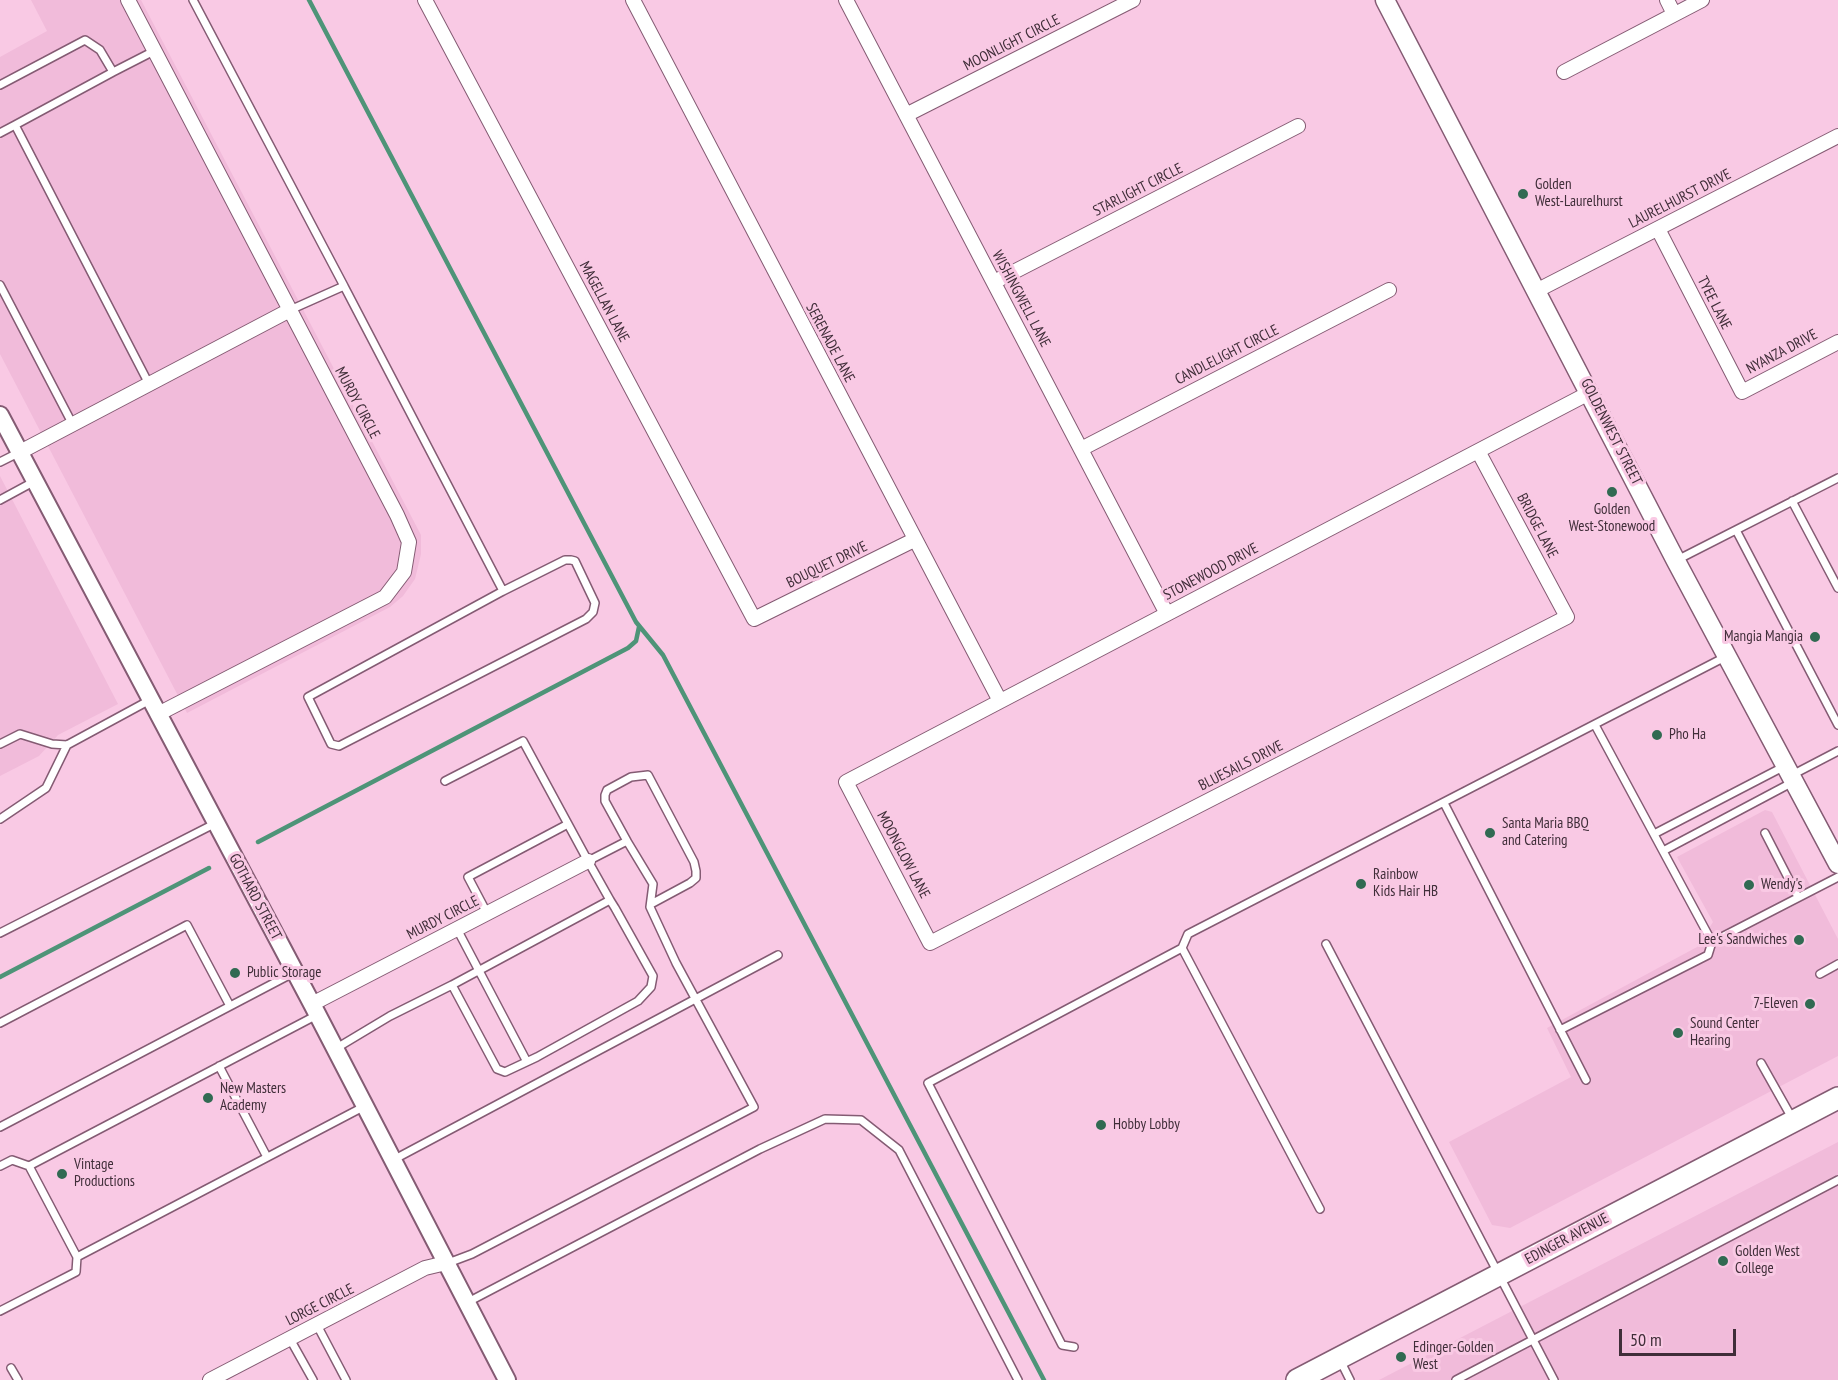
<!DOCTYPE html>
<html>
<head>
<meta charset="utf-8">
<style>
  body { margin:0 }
  #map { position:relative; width:1838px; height:1380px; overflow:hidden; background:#f9c9e4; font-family:"PT Sans Narrow",sans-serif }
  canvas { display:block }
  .scale { position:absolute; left:1619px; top:1329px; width:117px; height:27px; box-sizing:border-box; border:3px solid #402e39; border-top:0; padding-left:8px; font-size:18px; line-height:21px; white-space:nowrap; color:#402e39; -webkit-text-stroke:4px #f9c9e4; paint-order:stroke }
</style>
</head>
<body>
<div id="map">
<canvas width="1838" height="1380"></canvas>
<div class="scale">50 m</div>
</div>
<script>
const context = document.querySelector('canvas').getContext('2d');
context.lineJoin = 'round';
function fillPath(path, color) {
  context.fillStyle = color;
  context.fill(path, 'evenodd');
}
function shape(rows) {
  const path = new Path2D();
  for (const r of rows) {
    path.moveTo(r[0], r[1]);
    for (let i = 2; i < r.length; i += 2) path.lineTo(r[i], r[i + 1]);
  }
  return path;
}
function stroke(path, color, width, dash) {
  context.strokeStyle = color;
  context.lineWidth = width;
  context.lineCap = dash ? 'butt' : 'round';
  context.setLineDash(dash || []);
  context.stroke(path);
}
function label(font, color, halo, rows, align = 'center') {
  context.font = font + ' "PT Sans Narrow",sans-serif';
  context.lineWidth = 6;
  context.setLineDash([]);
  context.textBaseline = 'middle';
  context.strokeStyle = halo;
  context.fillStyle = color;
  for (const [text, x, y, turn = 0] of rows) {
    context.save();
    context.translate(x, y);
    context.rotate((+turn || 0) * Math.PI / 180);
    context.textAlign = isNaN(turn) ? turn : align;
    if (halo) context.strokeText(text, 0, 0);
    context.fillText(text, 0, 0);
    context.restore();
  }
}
fillPath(shape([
  [31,0,141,0,421,535,421,554,415,579,403,596,390,607,187,713,0,354,0,57,47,31],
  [0,476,118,704,58,735,39,756,0,776],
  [1765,810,1772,812,1838,939,1838,1056,1510,1228,1492,1225,1449,1142,1571,1077,1547,1028,1697,947,1713,922,1677,857],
  [1838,1142,1838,1380,1379,1380]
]), '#f1bbda');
stroke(shape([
  [309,0,636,622,663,655,1044,1380],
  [258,842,628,648,636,641,639,627],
  [0,977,209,868]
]), '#4e9478', 4.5);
const service = shape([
  [193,0,344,286,290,310],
  [0,85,85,40,100,50,113,72,154,51],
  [15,125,113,72],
  [0,133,15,125,149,384],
  [0,285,73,425],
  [344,286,503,591,565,560,571,560,575,561,595,603,593,612,586,619,339,746,331,744,308,697,503,591],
  [0,462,20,452],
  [0,500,35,481],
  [1792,501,1838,588],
  [1736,530,1838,725],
  [1677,560,1838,478],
  [1595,725,1712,942],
  [0,744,20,734,52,744,67,745,150,700],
  [1792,775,1838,751],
  [445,781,523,741,588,861,610,900,615,908,653,976,651,987,638,1001,537,1057,505,1072,497,1069,452,985,610,900],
  [1444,803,1586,1080],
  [0,819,46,788,67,745],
  [1765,833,1798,897],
  [1654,834,1783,767],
  [627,841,605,801,605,795,607,790,631,777,648,775,694,862,696,871,696,878,690,883,651,904],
  [1663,851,1793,782],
  [487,913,468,877,568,824],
  [457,929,526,1060],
  [0,933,216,823],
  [1326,944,1554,1380],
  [1182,948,1320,1209],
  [1820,974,1838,964],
  [317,1015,29,1166,77,1257,365,1106],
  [0,1023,187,925,230,1006],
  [1560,1030,1708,955,1712,942,1838,877],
  [335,1049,390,1016,452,985],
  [1761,1063,1792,1118],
  [219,1066,267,1157],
  [0,1127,295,972],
  [393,1160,778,955],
  [0,1166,12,1160,29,1166],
  [448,1263,472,1254,754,1107,676,963,650,907,653,884,627,841,588,861],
  [468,1302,760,1149,825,1119,861,1120,899,1150,1018,1380],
  [0,1311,76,1272,77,1257],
  [317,1325,346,1380],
  [290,1339,313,1380],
  [1074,1347,1062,1345,928,1083,1182,948,1188,934,1727,656],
  [1340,1360,1350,1380],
  [11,1368,18,1380],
  [1456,1380,1838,1180]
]);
const minor = shape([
  [128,0,397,515,409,542,404,572,385,597,158,714],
  [425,0,754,619,914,540],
  [633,0,1000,701],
  [846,0,1167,614],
  [1667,0,1674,14],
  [1564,72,1702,0],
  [906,115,1133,0],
  [1658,229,1742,392,1838,342],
  [994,282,1298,126],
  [1536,291,1838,136],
  [1081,449,1389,290],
  [1478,451,1567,617,930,943,846,782,1478,451,1591,392],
  [20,452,290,310],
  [312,1004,588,861],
  [210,1380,425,1268,446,1263]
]);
const tertiary = shape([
  [0,415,312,1004,507,1380]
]);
const secondary = shape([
  [1385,0,1676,561,1838,864]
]);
const primary = shape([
  [1297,1380,1838,1098]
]);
stroke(service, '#845b73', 10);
stroke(minor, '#845b73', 16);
stroke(tertiary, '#845b73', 20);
stroke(secondary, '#845b73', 21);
stroke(primary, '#845b73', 24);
stroke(service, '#fff', 7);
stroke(minor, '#fff', 14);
stroke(tertiary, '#fff', 16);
stroke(secondary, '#fff', 18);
stroke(primary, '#fff', 21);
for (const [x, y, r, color] of [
  [1523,194,6,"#316a52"],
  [1612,492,6,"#316a52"],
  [1815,637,6,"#316a52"],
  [1657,735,6,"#316a52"],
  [1490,833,6,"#316a52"],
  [1361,884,6,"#316a52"],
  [1749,885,6,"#316a52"],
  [1799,940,6,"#316a52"],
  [235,973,6,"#316a52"],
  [1810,1004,6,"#316a52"],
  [1678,1033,6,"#316a52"],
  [208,1098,6,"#316a52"],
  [1101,1125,6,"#316a52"],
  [62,1174,6,"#316a52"],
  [1723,1261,6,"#316a52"],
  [1401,1357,6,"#316a52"]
]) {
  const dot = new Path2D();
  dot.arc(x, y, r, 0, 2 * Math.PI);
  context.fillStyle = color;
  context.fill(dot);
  stroke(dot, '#f9c9e4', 2);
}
label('15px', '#402e39', '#f9c9e4', [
  ["MOONLIGHT CIRCLE",1012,43,-27],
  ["STARLIGHT CIRCLE",1138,190,-27],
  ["LAURELHURST DRIVE",1680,199,-27],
  ["WISHINGWELL LANE",1021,299,62],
  ["MAGELLAN LANE",604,302,62],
  ["TYEE LANE",1714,303,63],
  ["SERENADE LANE",830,343,62],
  ["NYANZA DRIVE",1782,352,-28],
  ["CANDLELIGHT CIRCLE",1227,355,-27],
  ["MURDY CIRCLE",357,403,62],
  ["GOLDENWEST STREET",1611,432,63],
  ["BRIDGE LANE",1537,526,62],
  ["BOUQUET DRIVE",827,565,-26],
  ["STONEWOOD DRIVE",1211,572,-28],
  ["BLUESAILS DRIVE",1241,766,-27],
  ["MOONGLOW LANE",903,855,62],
  ["GOTHARD STREET",255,897,62],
  ["MURDY CIRCLE",443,918,-27],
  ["EDINGER AVENUE",1567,1239,-28],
  ["LORGE CIRCLE",320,1305,-27]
]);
label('15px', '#402e39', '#f9c9e4', [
  ["Golden",1535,185],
  ["West-Laurelhurst",1535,202],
  ["Golden",1612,510,"center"],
  ["West-Stonewood",1612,527,"center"],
  ["Mangia Mangia",1803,637,"right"],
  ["Pho Ha",1669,735],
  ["Santa Maria BBQ",1502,824],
  ["and Catering",1502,841],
  ["Rainbow",1373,875],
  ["Kids Hair HB",1373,892],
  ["Wendy's",1761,885],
  ["Lee's Sandwiches",1787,940,"right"],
  ["Public Storage",247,973],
  ["7-Eleven",1798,1004,"right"],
  ["Sound Center",1690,1024],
  ["Hearing",1690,1041],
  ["New Masters",220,1089],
  ["Academy",220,1106],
  ["Hobby Lobby",1113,1125],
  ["Vintage",74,1165],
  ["Productions",74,1182],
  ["Golden West",1735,1252],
  ["College",1735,1269],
  ["Edinger-Golden",1413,1348],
  ["West",1413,1365]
], 'left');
</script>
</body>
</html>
